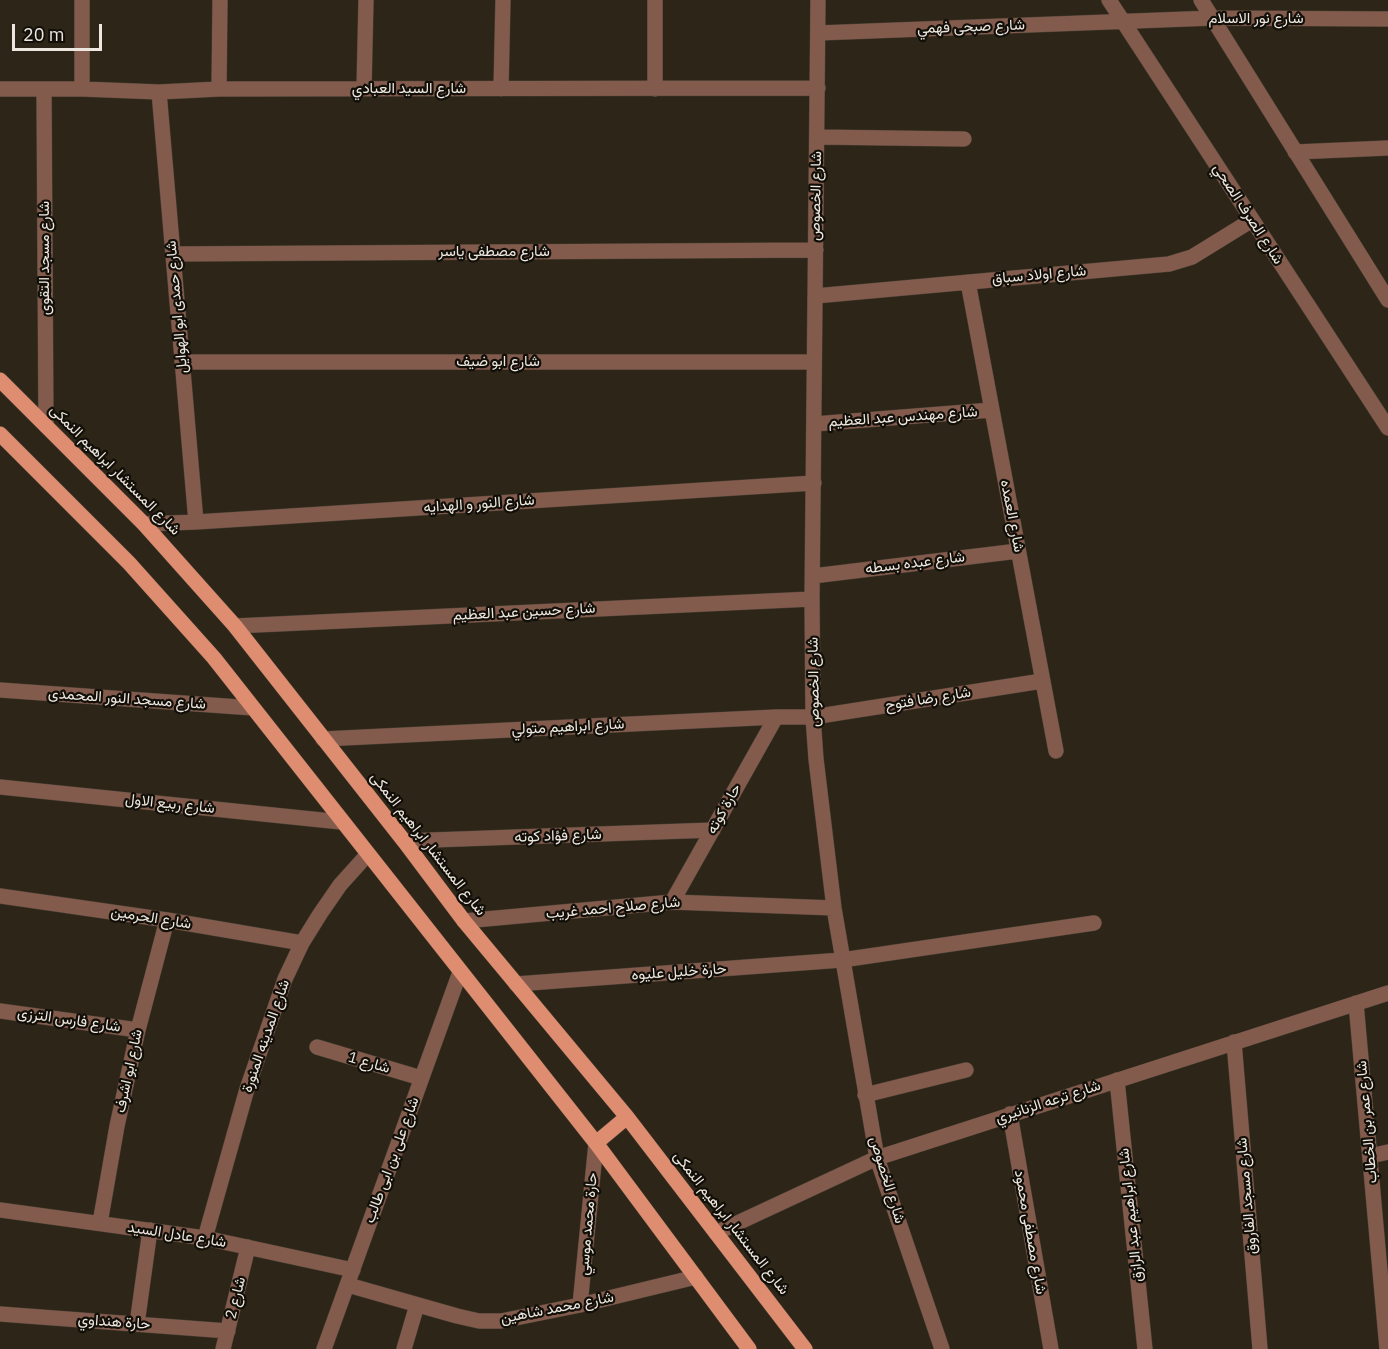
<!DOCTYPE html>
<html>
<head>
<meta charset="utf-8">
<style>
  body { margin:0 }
  #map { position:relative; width:1388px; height:1349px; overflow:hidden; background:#2d2518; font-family:"IBM Plex Sans",sans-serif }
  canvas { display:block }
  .scale { position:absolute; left:12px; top:24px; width:90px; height:27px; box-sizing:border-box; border:3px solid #ede7df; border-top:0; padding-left:8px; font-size:18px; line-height:21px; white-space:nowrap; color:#ede7df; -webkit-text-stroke:4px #120f09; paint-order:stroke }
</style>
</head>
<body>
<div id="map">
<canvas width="1388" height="1349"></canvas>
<div class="scale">20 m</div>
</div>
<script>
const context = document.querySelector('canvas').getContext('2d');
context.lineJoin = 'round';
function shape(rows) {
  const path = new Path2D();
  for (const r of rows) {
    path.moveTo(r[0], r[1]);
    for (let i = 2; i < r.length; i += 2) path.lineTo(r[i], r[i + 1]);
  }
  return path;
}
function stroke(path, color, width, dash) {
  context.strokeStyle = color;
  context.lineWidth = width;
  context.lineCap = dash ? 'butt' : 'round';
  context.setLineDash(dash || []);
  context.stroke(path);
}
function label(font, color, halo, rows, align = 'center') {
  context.font = font + ' "IBM Plex Sans",Vazirmatn,sans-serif';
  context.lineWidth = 4.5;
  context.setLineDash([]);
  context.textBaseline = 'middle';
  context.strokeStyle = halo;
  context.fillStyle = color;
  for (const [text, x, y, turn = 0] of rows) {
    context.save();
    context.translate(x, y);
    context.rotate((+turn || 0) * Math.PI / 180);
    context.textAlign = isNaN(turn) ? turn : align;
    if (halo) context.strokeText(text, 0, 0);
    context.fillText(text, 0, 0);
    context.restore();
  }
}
const minor = shape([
  [818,0,812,599,813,717,816,759,834,908,877,1158,942,1349],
  [1109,0,1388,428],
  [1201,0,1388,300],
  [818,33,1213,18,1388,19],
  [0,89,82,89,159,92,219,89,818,88],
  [44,89,46,426],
  [82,89,82,0],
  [219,89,220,0],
  [364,89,366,0],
  [501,89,503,0],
  [655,89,655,0],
  [159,92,196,522],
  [817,137,964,139],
  [1295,152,1388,148],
  [173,254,816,250],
  [968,282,1056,751],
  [815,296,1169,264,1192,257,1252,220],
  [182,362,814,362],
  [814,424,992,410],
  [144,524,196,522,814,483],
  [813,576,1018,551],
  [235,626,812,599],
  [0,690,253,708],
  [323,739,776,717,813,717,1042,681],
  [0,787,341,822],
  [404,841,713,830],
  [0,896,167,920,302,943],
  [672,902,776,717],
  [464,921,672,902,834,908],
  [516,984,842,960,1094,923],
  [1356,1003,1387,1349],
  [0,1011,138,1030],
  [1234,1042,1260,1349],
  [317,1047,421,1078],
  [1117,1080,1145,1349],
  [865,1095,966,1070],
  [1010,1114,1051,1349],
  [1370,1156,1388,1152],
  [0,1210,205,1238,353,1270],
  [100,1223,117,1126,138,1030,167,920],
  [716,1233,877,1158,1388,993],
  [205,1238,247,1089,285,979,302,943,320,914,340,885,367,855],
  [348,1285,457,1316,479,1321,501,1321,580,1305,696,1277],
  [580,1305,596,1143],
  [0,1314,228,1331],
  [137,1324,150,1230],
  [223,1349,248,1247],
  [324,1349,460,972],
  [404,1349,417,1305]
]);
const major = shape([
  [0,380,144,524,235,626,404,841,464,921,627,1117,805,1349],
  [0,434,129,563,214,658,596,1143,749,1349],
  [596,1143,627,1117]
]);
stroke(minor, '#484034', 16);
stroke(major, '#484034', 16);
stroke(minor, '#835b4d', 15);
stroke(major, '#df8d70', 15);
label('15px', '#ede7df', '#120f09', [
  ["شارع نور الاسلام",1256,19],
  ["شارع صبحى فهمي",971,27,-2],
  ["شارع السيد العبادي",409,89],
  ["شارع الخصوص",816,196,-89],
  ["شارع الصرف الصحي",1248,214,57],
  ["شارع مصطفى ياسر",494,252],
  ["شارع مسجد التقوى",45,258,-90],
  ["شارع اولاد سباق",1039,275,-5],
  ["شارع حمدى ابو الهوايل",177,307,-95],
  ["شارع ابو ضيف",498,362],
  ["شارع مهندس عبد العظيم",903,417,-4],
  ["شارع المستشار ابراهيم النمكى",115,470,45],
  ["شارع النور و الهدايه",479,504,-4],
  ["شارع العمده",1012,516,79],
  ["شارع عبده بسطه",915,563,-7],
  ["شارع حسين عبد العظيم",524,612,-3],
  ["شارع الخصوص",814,682,-91],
  ["شارع مسجد النور المحمدى",127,699,4],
  ["شارع رضا فتوح",928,699,-9],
  ["شارع ابراهيم متولي",568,727,-3],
  ["شارع ربيع الاول",170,804,6],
  ["حارة كوته",724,809,-61],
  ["شارع فؤاد كوته",558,836,-2],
  ["شارع المستشار ابراهيم النمكى",428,844,52],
  ["شارع صلاح احمد غريب",613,908,-5],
  ["شارع الحرمين",151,918,9],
  ["حارة خليل عليوه",679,972,-4],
  ["شارع فارس الترزى",69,1020,8],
  ["شارع المدينه المنورة",266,1036,-71],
  ["شارع 1",369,1063,16],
  ["شارع ابو اشرف",129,1071,-78],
  ["شارع ترعه الزنانيري",1048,1102,-18],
  ["شارع عمر بن الخطاب",1367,1122,-95],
  ["شارع على بن ابى طالب",392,1160,-70],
  ["شارع الخصوص",887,1180,73],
  ["شارع مسجد الفاروق",1247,1196,-95],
  ["شارع ابراهيم عبد الرازق",1131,1215,-96],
  ["شارع المستشار ابراهيم النمكى",731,1223,52],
  ["حارة محمد موسي",588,1224,-85],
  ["شارع مصطفى محمود",1030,1232,80],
  ["شارع عادل السيد",177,1235,9],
  ["شارع 2",236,1298,-76],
  ["شارع محمد شاهين",557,1308,-11],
  ["حارة هنداوي",114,1322,4]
]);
</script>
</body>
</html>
